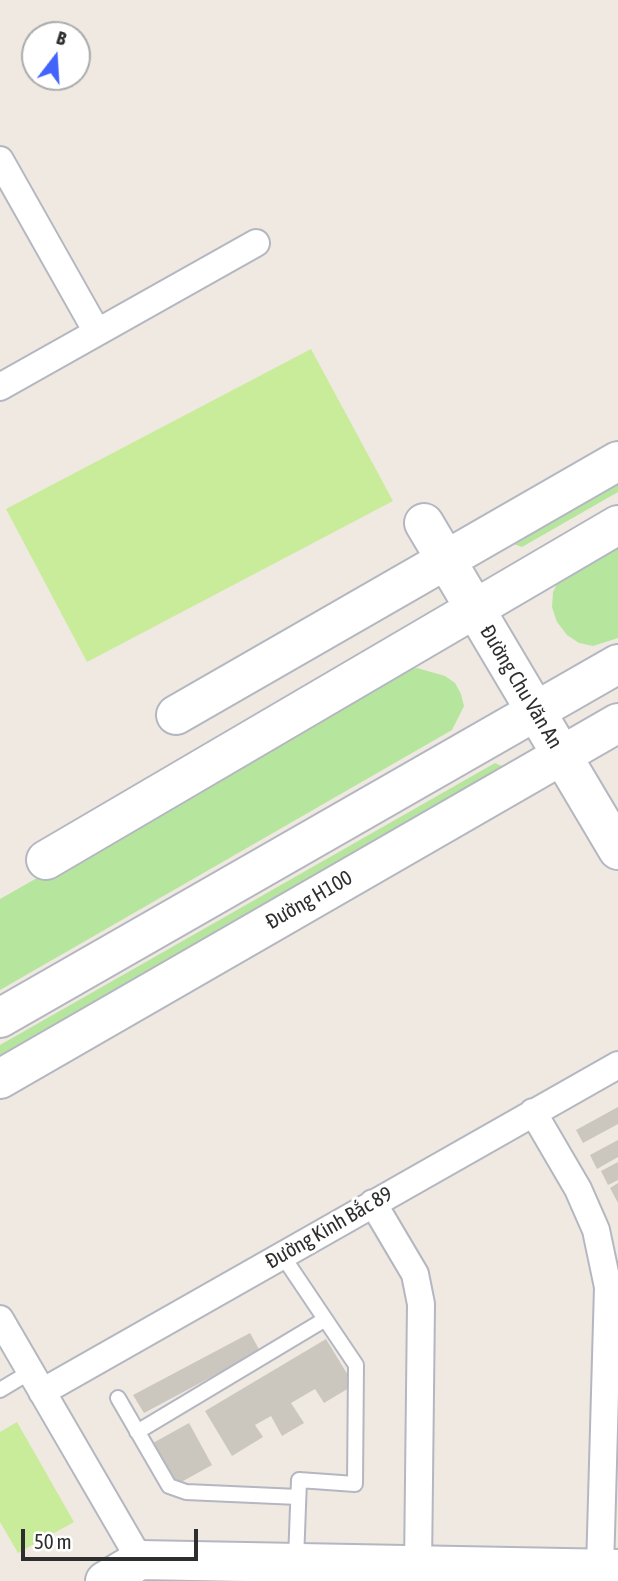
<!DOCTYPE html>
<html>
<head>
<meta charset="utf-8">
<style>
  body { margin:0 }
  #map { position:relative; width:618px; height:1581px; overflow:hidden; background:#efe9e1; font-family:"Asap Condensed",sans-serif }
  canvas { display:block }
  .north { position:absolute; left:21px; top:21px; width:70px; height:70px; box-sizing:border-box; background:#fff; border:2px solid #ababab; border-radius:50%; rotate:17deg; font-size:19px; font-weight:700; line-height:28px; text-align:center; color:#2e2e2e }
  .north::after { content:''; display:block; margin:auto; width:24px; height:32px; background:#4264fb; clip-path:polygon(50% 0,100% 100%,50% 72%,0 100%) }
  .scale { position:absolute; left:21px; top:1529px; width:177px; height:32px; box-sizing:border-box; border:4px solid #2e2e2e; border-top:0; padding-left:9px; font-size:21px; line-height:24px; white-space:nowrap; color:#2e2e2e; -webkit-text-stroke:5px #fff; paint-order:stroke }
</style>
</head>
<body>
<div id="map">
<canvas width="618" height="1581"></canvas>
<div class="north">B</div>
<div class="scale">50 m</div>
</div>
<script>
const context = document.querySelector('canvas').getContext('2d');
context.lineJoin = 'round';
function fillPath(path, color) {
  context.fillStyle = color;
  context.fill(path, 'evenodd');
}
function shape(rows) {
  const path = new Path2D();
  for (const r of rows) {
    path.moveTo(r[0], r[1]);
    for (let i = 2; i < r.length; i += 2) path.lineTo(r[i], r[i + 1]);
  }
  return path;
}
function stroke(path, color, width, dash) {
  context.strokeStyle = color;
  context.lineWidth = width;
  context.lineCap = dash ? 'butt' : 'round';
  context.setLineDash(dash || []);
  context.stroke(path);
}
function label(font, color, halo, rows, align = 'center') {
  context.font = font + ' "Asap Condensed",sans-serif';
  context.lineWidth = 6;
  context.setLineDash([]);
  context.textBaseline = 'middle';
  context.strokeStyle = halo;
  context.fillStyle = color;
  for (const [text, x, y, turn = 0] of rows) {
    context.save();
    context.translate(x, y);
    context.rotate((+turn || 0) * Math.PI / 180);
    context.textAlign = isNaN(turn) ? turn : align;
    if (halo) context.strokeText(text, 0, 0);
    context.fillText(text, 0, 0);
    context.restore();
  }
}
fillPath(shape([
  [618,475,618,492,522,547,511,543],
  [618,547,618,638,593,646,579,643,567,635,557,622,552,607,553,592,558,582],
  [417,668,445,676,455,683,461,694,464,706,452,730,0,990,0,899,403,670],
  [495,763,504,767,0,1063,0,1045]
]), '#b6e59e');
fillPath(shape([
  [311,349,393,501,87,662,6,509],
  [17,1422,74,1522,18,1553,0,1522,0,1432]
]), '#c9ec9a');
fillPath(shape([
  [618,1107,618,1124,583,1143,576,1130],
  [618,1140,618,1157,597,1169,590,1155],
  [618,1162,618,1180,608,1185,601,1171],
  [618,1183,618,1203,610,1188],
  [250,1333,260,1351,144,1413,133,1395],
  [326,1339,354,1385,324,1403,315,1389,291,1403,304,1423,282,1436,271,1416,255,1425,263,1437,232,1456,205,1411],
  [189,1423,212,1465,176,1485,153,1443]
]), '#cbc7bf');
const lane = shape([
  [282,1255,356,1365,355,1484,299,1480,296,1560],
  [0,1390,30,1372],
  [118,1398,169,1486,186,1492,298,1497],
  [137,1432,324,1320]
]);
const street = shape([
  [0,160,97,332],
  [0,387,256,243],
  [533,1112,578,1189,596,1230,608,1287,600,1569],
  [373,1203,415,1274,421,1304,418,1567],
  [0,1319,140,1560],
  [42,1392,618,1065]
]);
const secondary = shape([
  [424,523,618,850],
  [176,715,618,461],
  [46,860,618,525],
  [0,1018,618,664],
  [0,1079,618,723],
  [105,1581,140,1560,618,1569]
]);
stroke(lane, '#b4b7c1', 18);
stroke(street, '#b4b7c1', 30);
stroke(secondary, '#b4b7c1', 42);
stroke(lane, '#fff', 14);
stroke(street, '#fff', 26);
stroke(secondary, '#fff', 38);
label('21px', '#2e2e2e', '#fff', [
  ["Đường Chu Văn An",521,687,59],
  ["Đường H100",309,900,-30],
  ["Đường Kinh Bắc 89",329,1228,-30]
]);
</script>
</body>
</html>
